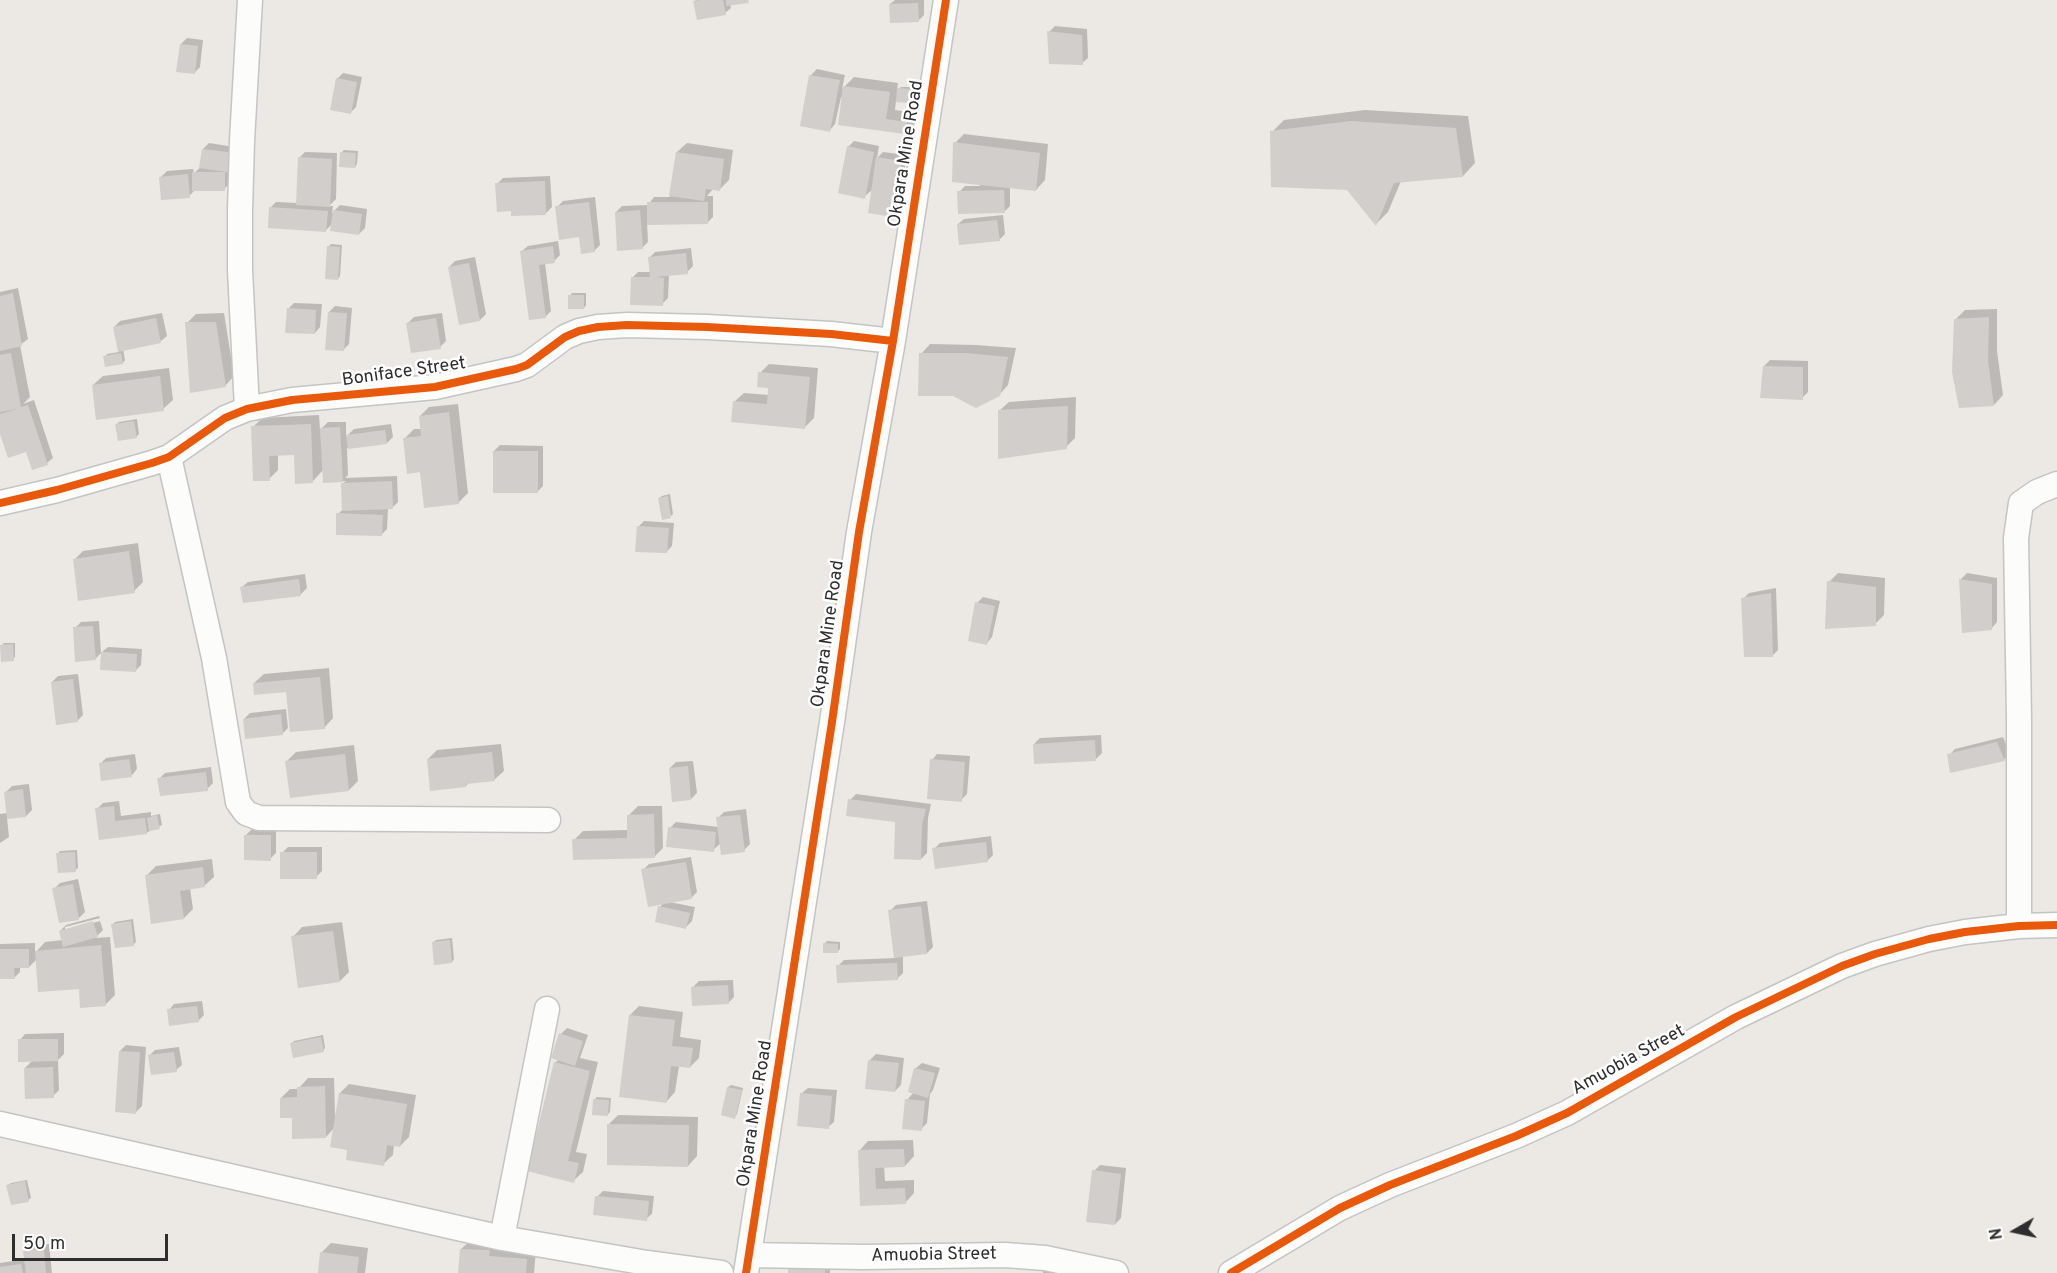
<!DOCTYPE html>
<html>
<head>
<meta charset="utf-8">
<style>
  body { margin:0 }
  #map { position:relative; width:2057px; height:1273px; overflow:hidden; background:#ece8e4; font-family:Overpass,sans-serif }
  canvas { display:block }
  .north { position:absolute; left:1985px; top:1201px; width:60px; height:60px; -webkit-text-stroke:4px #fff; paint-order:stroke; rotate:261deg; font-size:16px; font-weight:700; line-height:24px; text-align:center; color:#2e2e2e }
  .north::after { content:''; display:block; margin:auto; width:21px; height:27px; background:#2e2e2e; clip-path:polygon(50% 0,100% 100%,50% 72%,0 100%) }
  .scale { position:absolute; left:12px; top:1234px; width:156px; height:27px; box-sizing:border-box; border:3px solid #2e2e2e; border-top:0; padding-left:8px; font-size:18px; line-height:21px; white-space:nowrap; color:#2e2e2e; -webkit-text-stroke:4px #fff; paint-order:stroke }
</style>
</head>
<body>
<div id="map">
<canvas width="2057" height="1273"></canvas>
<div class="north">N</div>
<div class="scale">50 m</div>
</div>
<script>
const context = document.querySelector('canvas').getContext('2d');
context.lineJoin = 'round';
function fillPath(path, color) {
  context.fillStyle = color;
  context.fill(path, 'evenodd');
}
function shape(rows) {
  const path = new Path2D();
  for (const r of rows) {
    path.moveTo(r[0], r[1]);
    for (let i = 2; i < r.length; i += 2) path.lineTo(r[i], r[i + 1]);
  }
  return path;
}
function stroke(path, color, width, dash) {
  context.strokeStyle = color;
  context.lineWidth = width;
  context.lineCap = dash ? 'butt' : 'round';
  context.setLineDash(dash || []);
  context.stroke(path);
}
function label(font, color, halo, rows, align = 'center') {
  context.font = font + ' Overpass,sans-serif';
  context.lineWidth = 5;
  context.setLineDash([]);
  context.textBaseline = 'middle';
  context.strokeStyle = halo;
  context.fillStyle = color;
  for (const [text, x, y, turn = 0] of rows) {
    context.save();
    context.translate(x, y);
    context.rotate((+turn || 0) * Math.PI / 180);
    context.textAlign = isNaN(turn) ? turn : align;
    if (halo) context.strokeText(text, 0, 0);
    context.fillText(text, 0, 0);
    context.restore();
  }
}
fillPath(shape([
  [696,0,749,0,730,4,731,8,725,13,694,2],
  [895,0,924,0,924,15,918,21,890,4],
  [1055,26,1087,29,1088,58,1082,63,1049,32],
  [187,38,203,40,200,67,194,73,181,44],
  [817,69,845,75,842,89,854,77,898,83,897,90,901,87,912,87,912,99,909,101,896,100,895,110,916,113,914,124,905,133,841,97,835,124,830,130,811,75],
  [343,73,362,77,356,107,350,113,337,79],
  [1365,110,1468,116,1475,163,1463,176,1401,181,1388,212,1376,224,1348,189,1272,132,1284,120],
  [964,134,1048,144,1045,180,1036,190,1010,187,1010,206,1004,212,959,192,965,186,980,186,955,143],
  [854,141,879,146,877,158,883,152,907,155,898,210,892,216,873,189,864,197,848,147],
  [209,143,241,148,230,183,224,189,196,189,189,196,161,177,167,171,193,169,194,173,201,167,203,149],
  [687,143,733,150,729,180,719,190,713,189,707,196,713,196,713,217,707,223,647,223,648,242,642,248,616,212,622,206,648,205,654,197,670,197,677,152],
  [344,150,358,151,357,164,355,167,341,153],
  [305,152,337,153,336,199,329,206,333,206,332,213,340,205,367,209,365,228,359,234,333,223,325,231,270,208,276,202,297,203,299,158],
  [550,176,552,207,546,213,497,184,503,178],
  [595,197,600,245,594,251,557,207,563,201],
  [1003,215,1005,234,999,240,958,224,964,219],
  [558,241,560,255,554,261,545,263,551,311,545,317,522,251,528,246],
  [331,244,342,245,340,276,338,279,328,247],
  [691,248,693,266,687,272,669,274,668,298,662,304,632,278,638,272,651,272,649,258,655,252],
  [475,257,486,314,480,320,449,267,455,261],
  [18,288,28,339,20,345,30,397,23,404,34,400,53,458,47,463,0,429,0,412,3,410,0,410,0,292],
  [572,293,586,293,586,305,584,308,570,296],
  [294,303,322,304,320,327,315,333,288,309],
  [335,306,352,308,349,344,343,350,329,312],
  [1997,309,1997,351,2003,395,1994,405,1956,319,1965,310],
  [162,313,167,336,161,341,123,349,125,360,123,363,105,357,107,354,119,352,114,327,120,321],
  [224,313,234,376,225,386,187,323,196,314],
  [442,313,446,341,440,347,408,323,414,317],
  [930,344,976,345,1016,348,1008,385,999,395,921,354],
  [1770,360,1808,361,1808,392,1802,398,1764,366],
  [769,364,818,368,814,418,805,427,734,402,744,393,769,395,770,387,760,373],
  [169,368,173,400,163,409,93,385,103,376],
  [1076,397,1075,438,1066,447,999,411,1009,402],
  [458,404,468,493,459,502,421,471,405,438,414,429,421,429,420,416,429,407],
  [319,415,320,430,328,422,346,422,346,437,354,429,391,424,393,437,387,443,347,448,348,475,345,478,397,476,398,502,392,508,388,508,387,529,381,535,338,514,344,508,343,483,346,481,324,481,323,470,313,481,295,453,278,454,278,470,269,479,253,427,262,418],
  [137,419,139,434,136,437,117,424,119,422],
  [500,445,543,446,543,486,537,492,494,451],
  [670,494,673,514,671,516,659,498,662,496],
  [644,521,674,523,672,546,666,552,638,527],
  [138,543,143,582,134,591,74,560,83,551],
  [1838,573,1885,578,1884,615,1875,624,1829,582],
  [1967,573,1997,578,1997,622,1991,629,1964,631,1961,579],
  [305,574,307,588,301,594,242,587,248,582],
  [1776,588,1778,650,1772,656,1743,599,1749,593],
  [983,597,1000,601,992,637,987,643,977,603],
  [99,621,101,653,95,659,75,628,81,622],
  [4,643,15,643,15,657,13,660,1,646],
  [108,647,142,649,141,665,135,671,102,652],
  [329,668,333,718,324,728,288,690,254,683,264,674],
  [78,674,83,715,77,721,52,682,58,676],
  [286,709,288,728,282,734,244,719,250,713],
  [1101,735,1102,753,1096,759,1034,744,1040,738],
  [2003,737,2010,754,2004,760,1949,755,1955,749],
  [501,744,504,771,494,780,469,782,466,786,428,759,437,750],
  [354,745,358,781,349,790,287,761,296,752],
  [135,754,137,769,132,775,100,764,106,758],
  [937,754,970,756,967,794,961,800,932,760],
  [693,761,697,793,691,799,670,768,676,762],
  [211,767,213,783,207,789,159,779,165,773],
  [29,784,32,810,26,816,7,818,9,837,0,843,0,814,8,813,6,792,12,786],
  [856,794,931,804,928,818,927,853,921,859,897,821,850,800],
  [119,801,121,816,151,812,151,816,160,814,162,825,146,833,100,838,97,809,103,803],
  [638,806,662,806,663,848,654,857,574,840,583,831,629,830,628,816],
  [746,809,750,844,744,850,721,843,713,850,670,828,676,822,719,827,718,818,724,812],
  [252,829,276,830,276,853,270,859,246,835],
  [991,836,993,855,987,861,934,849,940,843],
  [288,847,322,847,322,871,316,877,282,853],
  [77,850,78,868,75,870,58,854,60,851],
  [691,857,697,892,691,898,669,902,695,907,692,921,686,927,660,907,664,902,643,870,649,864],
  [212,859,214,877,204,886,190,888,193,909,184,918,147,875,156,866],
  [78,879,85,912,79,918,54,889,60,883],
  [927,901,933,947,927,953,903,956,903,973,897,979,838,966,844,960,896,958,890,911,896,905],
  [99,916,100,918,65,927,65,931,100,921,103,930,95,938,110,937,115,995,105,1005,37,959,29,967,20,967,20,972,14,978,0,978,0,944,35,943,35,953,45,942,63,940,60,931,66,925],
  [133,919,136,942,133,945,113,924,115,922],
  [342,922,349,972,340,981,293,937,302,927],
  [452,938,454,959,452,962,434,942,436,940],
  [827,941,840,942,840,949,837,952,825,943],
  [733,980,734,997,728,1003,693,987,699,981],
  [202,1001,204,1015,198,1021,169,1010,174,1004],
  [639,1006,683,1012,680,1037,701,1040,699,1058,690,1067,679,1066,675,1092,666,1102,630,1015],
  [567,1028,588,1035,580,1058,598,1062,576,1152,587,1154,583,1172,573,1181,528,1170,555,1063,559,1059,561,1034],
  [64,1033,64,1054,58,1060,59,1090,53,1096,25,1068,33,1060,20,1040,25,1034],
  [323,1035,325,1048,323,1051,292,1043,294,1041],
  [126,1045,146,1047,142,1106,136,1112,120,1051],
  [179,1047,182,1065,176,1070,149,1056,155,1050],
  [876,1054,904,1058,901,1085,895,1091,870,1060],
  [922,1063,940,1068,933,1090,930,1094,927,1123,921,1129,907,1100,914,1092,916,1068],
  [308,1078,334,1078,335,1116,336,1116,340,1093,349,1084,416,1095,409,1137,400,1146,394,1145,393,1155,383,1164,349,1149,334,1128,326,1137,293,1117,281,1098,290,1089,298,1089],
  [731,1085,743,1088,737,1114,735,1117,728,1087],
  [808,1088,837,1090,834,1122,828,1127,802,1093],
  [597,1097,611,1098,610,1112,607,1115,595,1099],
  [618,1115,698,1117,697,1156,688,1166,609,1124],
  [913,1140,914,1156,905,1166,884,1166,885,1181,914,1180,914,1193,905,1203,861,1204,859,1151,868,1141],
  [1100,1165,1126,1168,1121,1218,1115,1224,1094,1171],
  [27,1180,31,1198,28,1200,8,1185,11,1183],
  [603,1191,654,1196,652,1214,646,1219,597,1197],
  [471,1240,536,1250,534,1273,460,1273,461,1249],
  [331,1243,368,1248,365,1273,319,1273,322,1252],
  [49,1244,52,1273,0,1273,0,1263,26,1259,25,1252,31,1246],
  [830,1259,830,1273,790,1273],
  [1044,1263,1064,1273,1043,1273]
]), '#0003');
fillPath(shape([
  [700,0,723,0,726,15,697,20,693,1],
  [726,0,748,0,749,3,726,6],
  [918,3,919,22,890,23,889,4],
  [1047,31,1082,35,1083,65,1049,64],
  [180,44,198,46,195,74,176,72],
  [809,75,840,80,830,132,800,126],
  [336,78,357,82,351,114,330,110],
  [843,86,890,92,886,119,907,122,905,134,838,125],
  [897,88,911,89,910,103,896,102],
  [1351,121,1456,128,1463,177,1394,183,1376,226,1347,190,1271,187,1270,131],
  [953,142,1040,153,1036,191,952,182],
  [847,146,874,152,865,199,838,193],
  [202,149,236,153,233,173,199,168],
  [340,152,356,153,355,168,339,167],
  [676,152,724,159,720,191,706,189,704,201,669,196],
  [298,157,332,159,330,207,296,205],
  [876,157,902,161,893,217,868,213],
  [192,172,225,172,225,191,192,191],
  [188,174,190,198,161,200,159,177],
  [545,181,546,215,511,216,511,211,497,212,495,183],
  [1004,190,1005,213,958,214,957,191],
  [589,202,595,252,581,254,579,237,559,240,555,206],
  [647,202,708,202,708,224,647,225],
  [269,207,328,211,326,232,268,228],
  [333,210,362,214,359,235,330,231],
  [640,210,643,249,617,251,615,212],
  [997,220,1000,241,959,245,957,224],
  [327,246,340,247,338,280,325,279],
  [553,246,555,263,539,265,546,318,529,320,520,251],
  [686,253,688,274,656,277,664,278,663,306,630,305,631,277,650,277,648,257],
  [469,263,480,321,459,325,448,267],
  [13,293,22,346,0,351,0,296],
  [568,295,584,295,584,309,568,309],
  [287,308,316,310,315,334,285,333],
  [328,312,347,313,344,351,325,350],
  [1989,317,1988,361,1994,406,1959,408,1952,372,1954,319],
  [156,318,161,343,118,352,113,327],
  [436,318,441,349,411,353,406,323],
  [185,322,216,322,226,387,190,393],
  [11,353,21,407,28,405,48,465,32,470,26,452,8,458,0,434,0,414,17,409,0,412,0,355],
  [121,353,123,364,105,367,103,356],
  [919,353,966,353,1008,357,1000,396,976,408,953,396,918,396],
  [1763,366,1803,367,1803,400,1760,398],
  [758,372,810,377,805,429,731,422,733,401,767,404,768,388,757,387],
  [160,376,164,411,96,420,92,385],
  [1068,406,1067,449,998,459,998,410],
  [449,412,459,504,424,508,420,472,407,474,403,438,421,436,419,416],
  [134,421,137,438,118,441,115,424],
  [311,424,313,483,295,484,294,455,269,456,270,481,253,481,251,426],
  [340,427,343,482,323,483,320,428],
  [385,430,387,444,348,449,346,435],
  [493,451,538,451,538,493,493,493],
  [392,481,393,509,342,511,341,483],
  [668,496,671,518,662,520,658,498],
  [336,513,383,515,382,536,336,535],
  [637,526,669,528,667,553,635,552],
  [129,551,135,593,78,601,73,559],
  [299,579,301,596,243,603,240,587],
  [1959,579,1992,584,1992,630,1962,633],
  [1827,581,1876,587,1876,626,1825,629],
  [1771,593,1773,657,1744,657,1741,598],
  [975,602,995,606,987,645,968,641],
  [93,626,96,660,75,662,73,627],
  [13,644,14,661,1,662,0,645],
  [101,652,137,654,136,672,100,670],
  [320,677,325,729,290,732,286,692,254,695,253,683],
  [73,679,78,722,56,725,51,682],
  [281,714,283,735,245,739,243,719],
  [1095,740,1096,761,1034,764,1033,744],
  [1997,742,2005,761,1950,773,1947,754],
  [492,752,495,781,466,784,466,787,430,791,427,759],
  [345,754,349,791,290,798,285,761],
  [129,759,132,777,101,781,99,763],
  [930,759,965,762,962,802,927,799],
  [688,766,691,800,672,802,669,768],
  [206,772,208,791,160,796,157,778],
  [23,789,26,817,7,819,4,792],
  [848,799,926,809,922,825,921,860,894,859,895,822,846,816],
  [114,806,115,821,145,818,147,834,99,840,95,808],
  [654,814,655,858,573,860,572,839,627,838,627,815],
  [157,815,160,829,149,831,147,818],
  [740,815,745,852,721,855,716,817],
  [668,827,716,832,714,852,666,847],
  [244,835,271,835,271,861,244,860],
  [986,842,988,862,935,869,932,848],
  [75,852,76,872,58,873,56,853],
  [280,852,317,852,317,879,280,879],
  [686,862,692,899,648,907,641,869],
  [203,867,205,887,180,891,184,919,151,924,145,875],
  [73,884,79,920,59,923,52,888],
  [658,906,690,913,686,929,655,922],
  [921,906,927,954,894,958,888,910],
  [93,921,98,937,63,947,59,931],
  [131,921,134,946,115,948,111,924],
  [333,931,340,982,298,988,291,936],
  [450,940,452,963,434,965,432,942],
  [823,943,838,944,838,953,823,953],
  [101,945,106,1006,80,1008,79,989,38,992,35,951],
  [0,949,29,949,29,968,14,968,15,979,0,979],
  [897,963,898,980,837,983,836,965],
  [728,985,729,1004,692,1006,691,987],
  [197,1006,199,1022,169,1026,167,1009],
  [629,1015,675,1020,672,1046,693,1048,690,1068,671,1066,667,1103,619,1097],
  [559,1033,583,1041,575,1066,551,1058],
  [321,1037,324,1052,293,1058,290,1043],
  [18,1039,58,1039,58,1061,18,1062],
  [119,1051,140,1052,136,1114,115,1112],
  [174,1052,177,1072,151,1075,148,1055],
  [868,1060,899,1063,895,1092,865,1089],
  [554,1062,590,1071,568,1161,579,1163,574,1183,527,1171],
  [53,1067,54,1098,25,1099,24,1068],
  [914,1068,935,1073,928,1098,908,1092],
  [325,1086,326,1138,292,1139,292,1118,280,1118,280,1098,297,1097,297,1087],
  [727,1087,742,1090,735,1119,721,1115],
  [339,1093,407,1104,400,1147,387,1145,384,1166,346,1160,347,1150,330,1147],
  [800,1093,832,1096,829,1129,797,1126],
  [593,1099,609,1100,608,1116,592,1115],
  [905,1099,925,1101,922,1131,902,1129],
  [607,1124,689,1125,688,1167,607,1165],
  [904,1149,905,1167,875,1168,876,1189,905,1188,906,1204,860,1206,858,1150],
  [1092,1170,1121,1174,1115,1225,1086,1222],
  [25,1181,29,1202,11,1205,6,1185],
  [595,1196,649,1201,647,1221,593,1215],
  [44,1249,46,1273,26,1273,23,1251],
  [460,1249,490,1250,489,1256,527,1259,526,1273,458,1273],
  [320,1252,359,1257,357,1273,318,1273],
  [21,1264,23,1273,0,1273,0,1267],
  [788,1265,825,1265,825,1273,788,1273]
]), '#d1cecb');
const minor = shape([
  [247,409,240,270,240,210,242,141,250,0],
  [169,457,214,658,238,802,246,813,259,818,548,820],
  [0,503,57,490,152,463,169,457,225,418,247,409,292,400,435,387,516,369,527,365,565,337,579,331,598,327,627,325,707,327,831,334,893,341],
  [2019,926,2019,718,2016,538,2021,503,2037,492,2057,484],
  [0,1124,502,1238,647,1263,721,1273],
  [502,1238,547,1009],
  [750,1255,863,1257,1005,1255,1045,1258,1116,1273],
  [746,1273,832,722,859,532,893,341,946,0],
  [1231,1273,1340,1208,1390,1185,1516,1136,1567,1113,1736,1017,1842,966,1875,954,1929,939,1965,932,2019,926,2057,925]
]);
stroke(minor, '#c5c4c5', 27);
stroke(minor, '#fcfcfb', 24);
stroke(shape([
  [0,503,57,490,152,463,169,457,225,418,247,409,292,400,435,387,516,369,527,365,565,337,579,331,598,327,627,325,707,327,831,334,893,341],
  [746,1273,832,722,859,532,893,341,946,0],
  [1231,1273,1340,1208,1390,1185,1516,1136,1567,1113,1736,1017,1842,966,1875,954,1929,939,1965,932,2019,926,2057,925]
]), '#e8590c', 8);
label('18px', '#2e2e2e', '#fff', [
  ["Okpara Mine Road",907,154,-81],
  ["Boniface Street",404,373,-8],
  ["Okpara Mine Road",829,634,-82],
  ["Amuobia Street",1629,1061,-29],
  ["Okpara Mine Road",756,1114,-81],
  ["Amuobia Street",934,1256,-1]
]);
</script>
</body>
</html>
